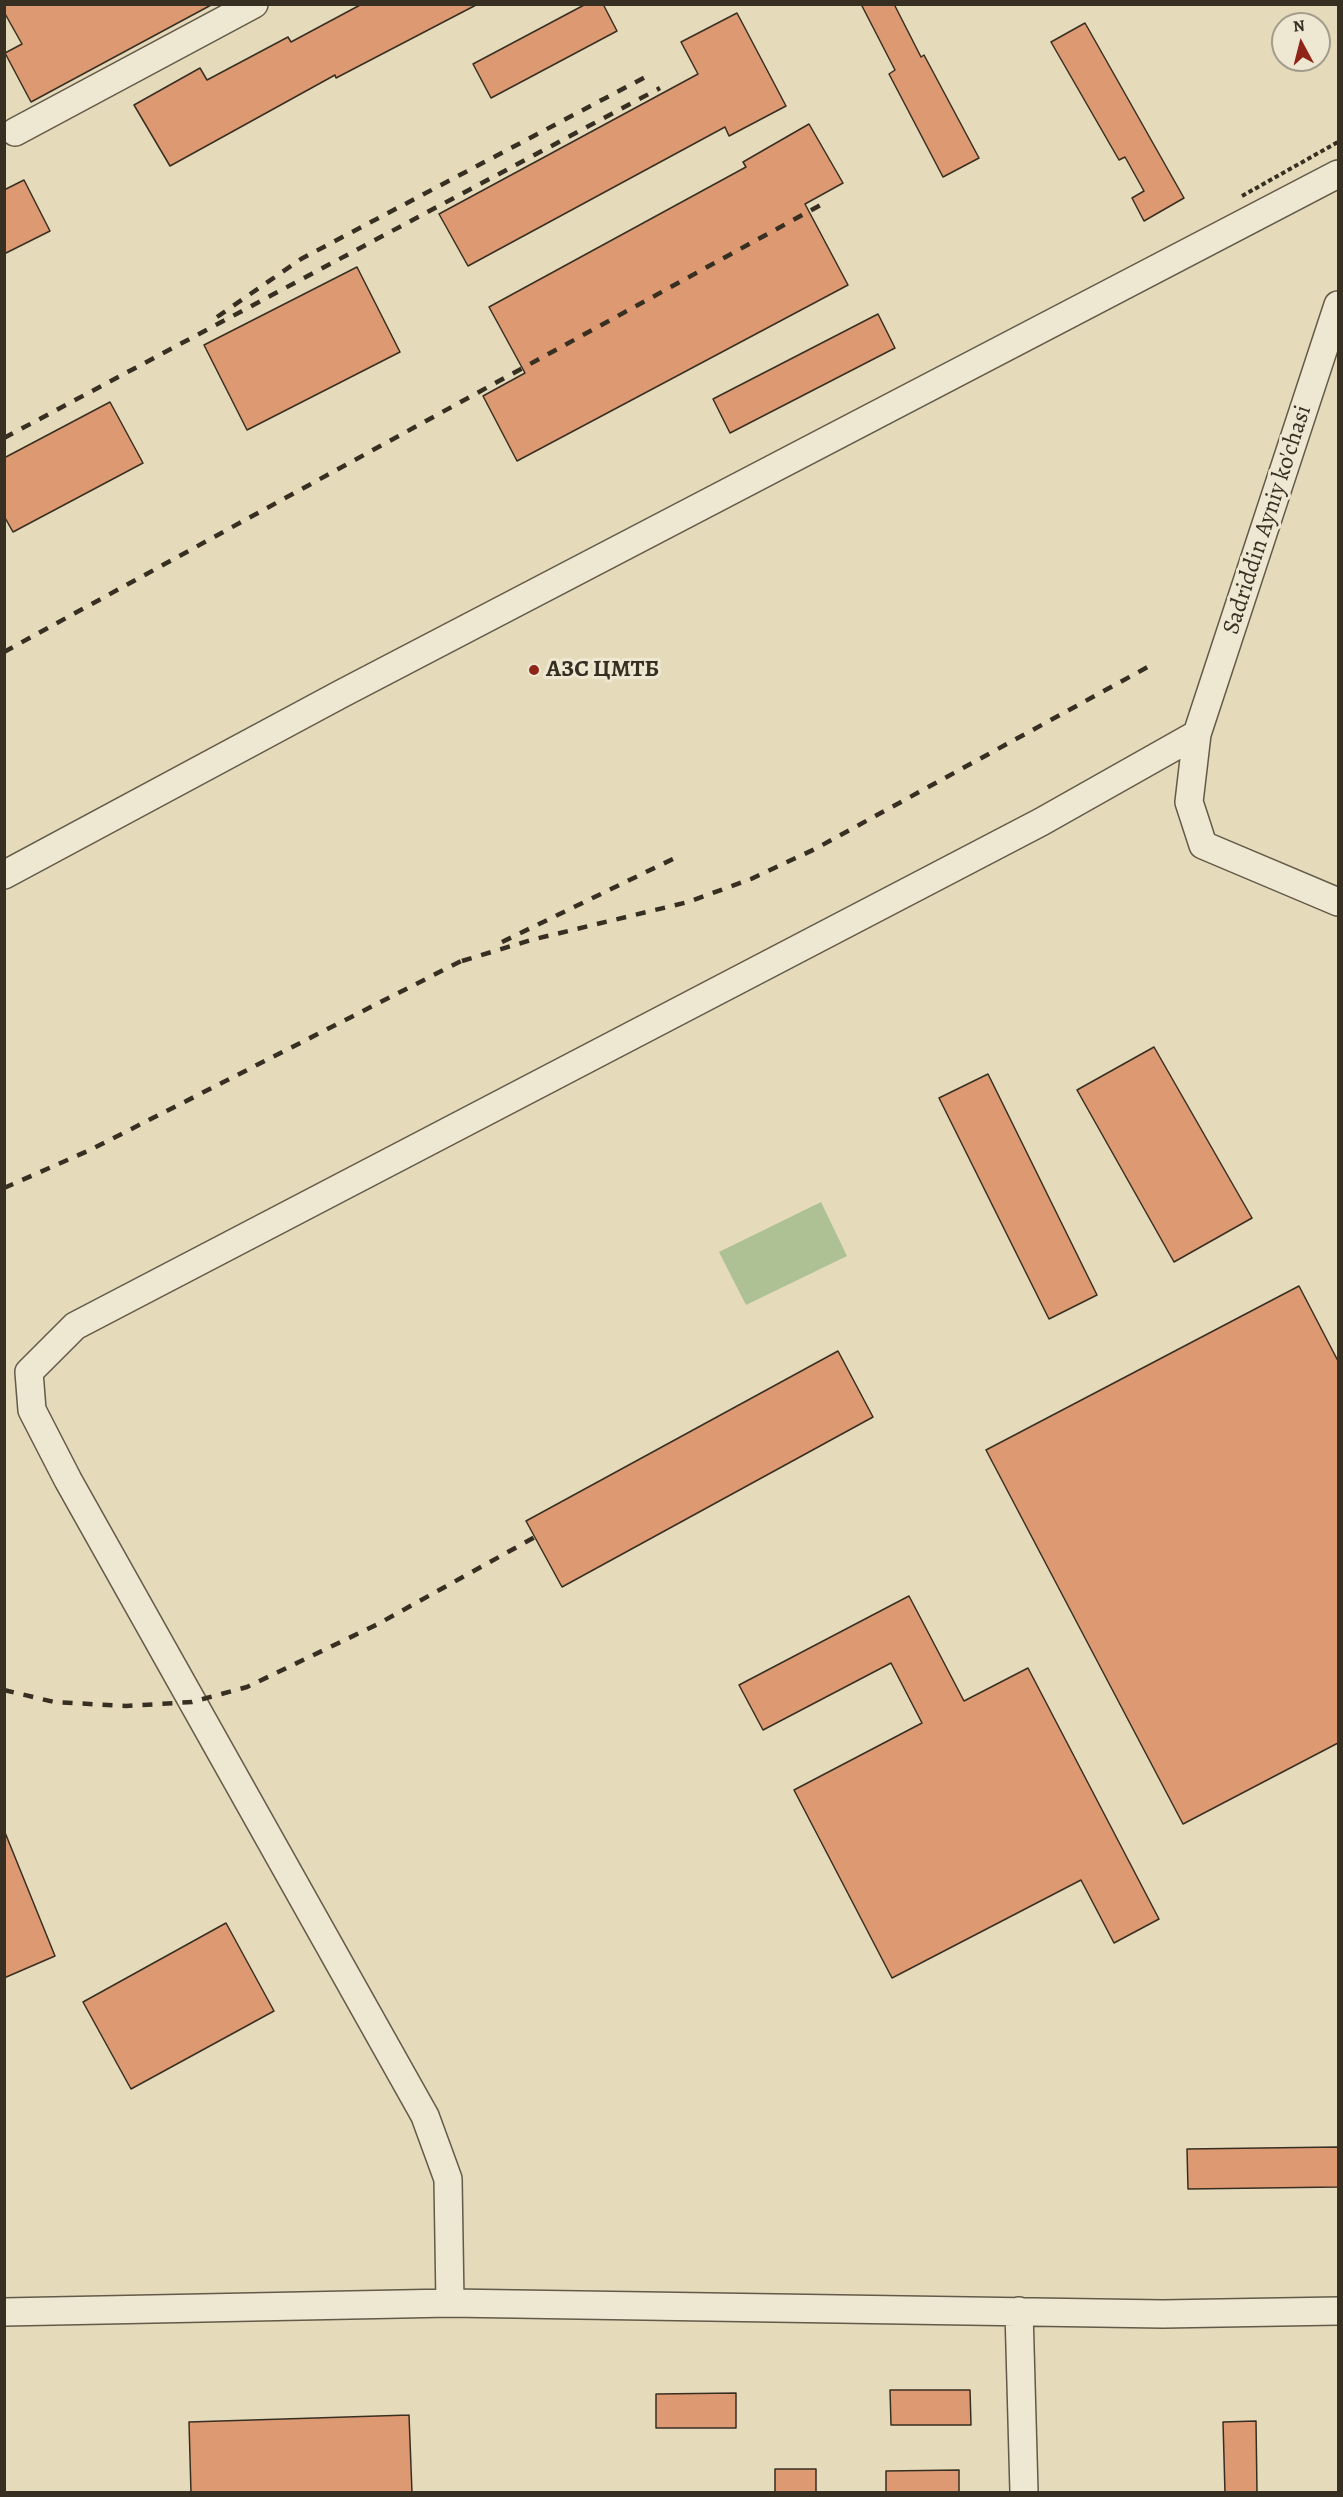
<!DOCTYPE html>
<html>
<head>
<meta charset="utf-8">
<style>
  body { margin:0 }
  #map { position:relative; width:1343px; height:2497px; overflow:hidden; background:#e5daba; font-family:Alegreya,serif }
  canvas { display:block }
  .frame { position:absolute; inset:0; border:6px solid #382f23; pointer-events:none }
  .north { position:absolute; left:1271px; top:12px; width:60px; height:60px; box-sizing:border-box; background:#eee7d2; border:2px solid #a59d8c; border-radius:50%; rotate:353deg; font-size:16px; font-weight:700; line-height:24px; text-align:center; color:#382f23 }
  .north::after { content:''; display:block; margin:auto; width:21px; height:27px; background:#8f2418; clip-path:polygon(50% 0,100% 100%,50% 72%,0 100%) }
</style>
</head>
<body>
<div id="map">
<canvas width="1343" height="2497"></canvas>
<div class="frame"></div>
<div class="north">N</div>
</div>
<script>
const context = document.querySelector('canvas').getContext('2d');
context.lineJoin = 'round';
function fillPath(path, color) {
  context.fillStyle = color;
  context.fill(path, 'evenodd');
}
function shape(rows) {
  const path = new Path2D();
  for (const r of rows) {
    path.moveTo(r[0], r[1]);
    for (let i = 2; i < r.length; i += 2) path.lineTo(r[i], r[i + 1]);
  }
  return path;
}
function stroke(path, color, width, dash) {
  context.strokeStyle = color;
  context.lineWidth = width;
  context.lineCap = dash ? 'butt' : 'round';
  context.setLineDash(dash || []);
  context.stroke(path);
}
function label(font, color, halo, rows, align = 'center') {
  context.font = font + ' Alegreya,serif';
  context.lineWidth = 6;
  context.setLineDash([]);
  context.textBaseline = 'middle';
  context.strokeStyle = halo;
  context.fillStyle = color;
  for (const [text, x, y, turn = 0] of rows) {
    context.save();
    context.translate(x, y);
    context.rotate((+turn || 0) * Math.PI / 180);
    context.textAlign = isNaN(turn) ? turn : align;
    if (halo) context.strokeText(text, 0, 0);
    context.fillText(text, 0, 0);
    context.restore();
  }
}
fillPath(shape([
  [821,1202,847,1256,746,1305,719,1252]
]), '#aec195');
const building = shape([
  [4,4,213,4,31,102,5,53,22,44,4,12,4,4],
  [362,4,478,4,336,78,335,75,170,166,134,105,200,68,207,80,288,37,291,42,362,4],
  [586,4,603,4,617,31,491,98,473,64,586,4],
  [861,4,894,4,921,57,924,55,979,158,943,177,889,74,895,70,861,4],
  [737,13,786,106,729,136,725,127,468,266,439,214,698,74,681,42,737,13],
  [1085,23,1184,198,1144,221,1132,198,1144,191,1125,157,1119,160,1051,42,1085,23],
  [809,124,843,183,805,204,848,285,517,461,483,396,525,373,489,307,746,167,743,162,809,124],
  [24,180,50,231,4,254,4,190,24,180],
  [357,267,400,352,247,430,204,345,357,267],
  [878,314,895,348,730,433,713,399,878,314],
  [110,402,143,463,13,532,4,516,4,458,110,402],
  [1154,1047,1252,1218,1174,1262,1077,1090,1154,1047],
  [988,1074,1097,1295,1049,1319,939,1098,988,1074],
  [1299,1286,1338,1361,1338,1743,1183,1824,986,1450,1299,1286],
  [838,1351,873,1417,562,1587,526,1521,838,1351],
  [909,1596,964,1701,1028,1668,1159,1919,1114,1943,1081,1880,892,1978,794,1790,922,1723,891,1663,763,1730,739,1685,909,1596],
  [4,1830,55,1956,4,1978,4,1830],
  [226,1923,274,2011,131,2089,83,2002,226,1923],
  [1338,2147,1338,2187,1188,2189,1187,2149,1338,2147],
  [890,2390,970,2390,971,2425,891,2425,890,2390],
  [736,2393,736,2428,656,2428,656,2394,736,2393],
  [409,2415,412,2493,191,2493,189,2422,409,2415],
  [1256,2421,1257,2493,1225,2493,1223,2422,1256,2421],
  [775,2469,816,2469,816,2493,775,2493,775,2469],
  [959,2470,959,2493,886,2493,886,2471,959,2470]
]);
fillPath(building, '#dd9971');
stroke(building, '#382f23', 1.5);
const minor = shape([
  [15,132,254,4],
  [1338,305,1197,734,1189,802,1203,845,1338,902],
  [4,875,341,694,1338,174],
  [450,2303,448,2179,425,2116,68,1480,32,1410,29,1372,75,1326,1041,822,1197,734],
  [1019,2311,1024,2492],
  [4,2312,450,2303,1163,2314,1338,2311]
]);
stroke(minor, '#635a49', 30);
stroke(shape([
  [1242,196,1338,142]
]), '#382f23', 4, [4.5, 3]);
stroke(minor, '#eee7d2', 27);
stroke(shape([
  [217,317,301,259,651,74],
  [4,438,660,88],
  [4,652,826,202],
  [502,942,677,857],
  [462,961,531,940,688,902,751,879,815,849,1155,663],
  [4,1188,90,1150,469,957],
  [4,1690,54,1702,126,1706,192,1702,247,1687,378,1624,535,1537]
]), '#382f23', 4.5, [10, 10]);
for (const [x, y, r, color] of [
  [534,670,6,"#8f2418"]
]) {
  const dot = new Path2D();
  dot.arc(x, y, r, 0, 2 * Math.PI);
  context.fillStyle = color;
  context.fill(dot);
  stroke(dot, '#eee7d2', 2);
}
label('24px', '#382f23', '#eee7d2', [
  ["Sadriddin Ayniy ko'chasi",1268,520,-72]
]);
label('bold 24px', '#382f23', '#eee7d2', [
  ["АЗС ЦМТБ",546,670]
], 'left');
</script>
</body>
</html>
